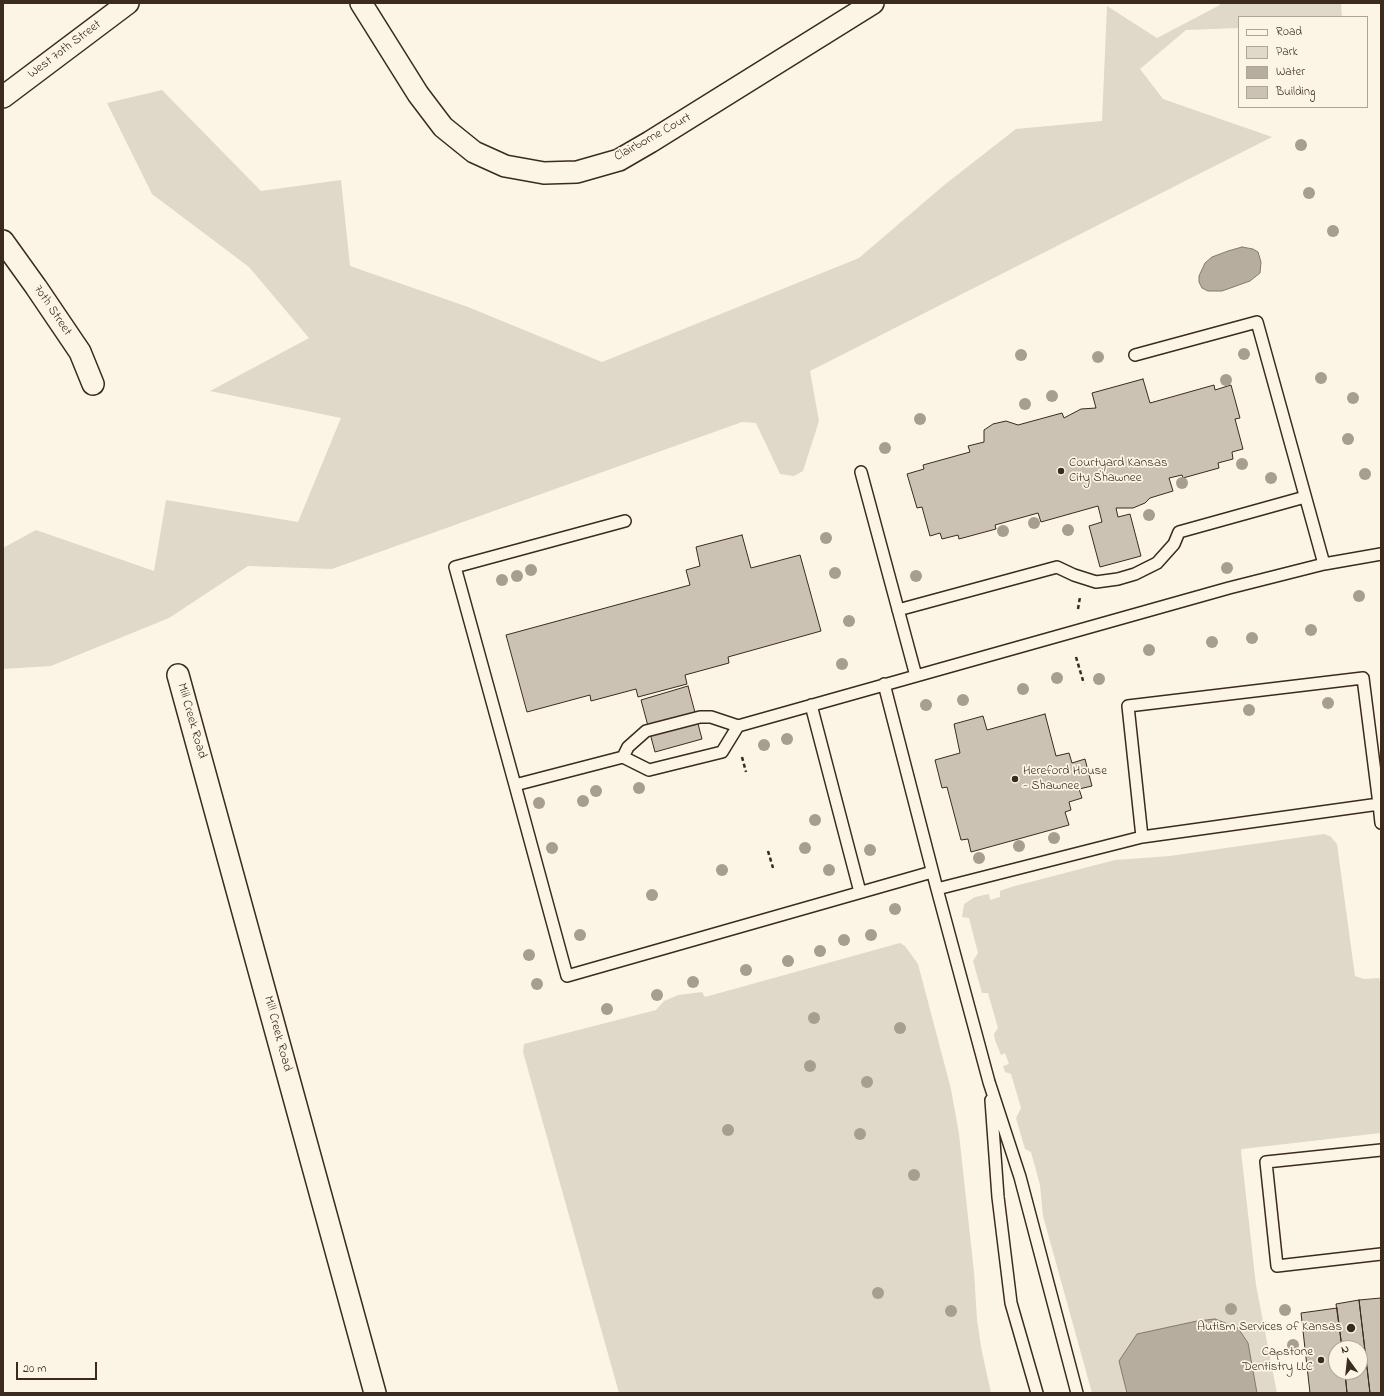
<!DOCTYPE html>
<html>
<head>
<meta charset="utf-8">
<style>
  body { margin:0 }
  #map { position:relative; width:1384px; height:1396px; overflow:hidden; background:#fcf5e5; font-family:"Indie Flower",sans-serif }
  canvas { display:block }
  .frame { position:absolute; inset:0; border:4px solid #3b2a1e; pointer-events:none }
  .legend { position:absolute; left:1238px; top:16px; width:130px; height:92px; box-sizing:border-box; background:#fcf5e5; border:1px solid #afa495; margin:0; padding:5px 7px; list-style:none; font-size:12px; color:#3b2a1e }
  .legend li { display:flex; align-items:center; gap:8px; height:20px }
  .legend b { width:20px; border:1px solid #afa495 }
  .north { position:absolute; left:1328px; top:1340px; width:40px; height:40px; box-sizing:border-box; background:#fcf5e5; border:1px solid #afa495; border-radius:50%; rotate:345deg; font-size:11px; font-weight:700; line-height:16px; text-align:center; color:#3b2a1e }
  .north::after { content:''; display:block; margin:auto; width:14px; height:18px; background:#3b2a1e; clip-path:polygon(50% 0,100% 100%,50% 72%,0 100%) }
  .scale { position:absolute; left:16px; top:1362px; width:81px; height:18px; box-sizing:border-box; border:2px solid #3b2a1e; border-top:0; padding-left:5px; font-size:12px; line-height:14px; white-space:nowrap; color:#3b2a1e; -webkit-text-stroke:3px #fcf5e5; paint-order:stroke }
</style>
</head>
<body>
<div id="map">
<canvas width="1384" height="1396"></canvas>
<div class="frame"></div>
<ul class="legend">
<li><b style="height:5px;background:#fcf5e5"></b>Road</li>
<li><b style="height:11px;background:#e0d8c8"></b>Park</li>
<li><b style="height:11px;background:#b7ad9e"></b>Water</li>
<li><b style="height:11px;background:#ccc2b3"></b>Building</li>
</ul>
<div class="north">N</div>
<div class="scale">20 m</div>
</div>
<script>
const context = document.querySelector('canvas').getContext('2d');
context.lineJoin = 'round';
function fillPath(path, color) {
  context.fillStyle = color;
  context.fill(path, 'evenodd');
}
function shape(rows) {
  const path = new Path2D();
  for (const r of rows) {
    path.moveTo(r[0], r[1]);
    for (let i = 2; i < r.length; i += 2) path.lineTo(r[i], r[i + 1]);
  }
  return path;
}
function stroke(path, color, width, dash) {
  context.strokeStyle = color;
  context.lineWidth = width;
  context.lineCap = dash ? 'butt' : 'round';
  context.setLineDash(dash || []);
  context.stroke(path);
}
function label(font, color, halo, rows, align = 'center') {
  context.font = font + ' "Indie Flower",sans-serif';
  context.lineWidth = 3.5;
  context.setLineDash([]);
  context.textBaseline = 'middle';
  context.strokeStyle = halo;
  context.fillStyle = color;
  for (const [text, x, y, turn = 0] of rows) {
    context.save();
    context.translate(x, y);
    context.rotate((+turn || 0) * Math.PI / 180);
    context.textAlign = isNaN(turn) ? turn : align;
    if (halo) context.strokeText(text, 0, 0);
    context.fillText(text, 0, 0);
    context.restore();
  }
}
fillPath(shape([
  [1220,3,1341,3,1342,17,1239,17,1239,28,1186,30,1140,69,1163,99,1272,137,810,371,819,421,803,471,794,476,780,474,756,423,742,422,332,569,248,566,169,618,51,666,3,669,3,548,36,530,154,571,166,500,298,522,341,418,210,391,309,338,249,267,152,194,107,103,162,90,261,191,341,180,350,266,468,307,602,362,859,258,943,186,1016,129,1102,121,1107,6,1157,38,1220,5],
  [1324,834,1330,836,1337,844,1355,976,1364,979,1379,978,1381,985,1381,1133,1242,1149,1241,1151,1256,1285,1277,1393,1092,1393,1043,1216,1040,1185,1031,1152,1025,1149,1016,1118,1021,1108,1011,1074,1005,1072,1003,1066,1009,1064,1005,1053,1001,1055,995,1040,994,1034,998,1028,988,993,982,993,973,961,978,953,969,918,962,917,964,904,975,897,989,894,990,900,1000,897,1000,891,1011,887,1115,860,1170,856],
  [900,943,905,946,918,964,951,1089,959,1134,974,1272,977,1319,981,1347,991,1393,619,1393,543,1123,523,1052,524,1044,656,1010,664,1001,678,995,702,992,705,997]
]), '#e0d8c8');
const water = shape([
  [1242,247,1253,249,1258,252,1261,262,1260,273,1250,281,1222,291,1208,291,1202,288,1199,282,1199,276,1205,263,1212,257,1228,251,1242,247],
  [1215,1319,1238,1328,1248,1343,1257,1393,1127,1393,1119,1361,1137,1334,1197,1321,1215,1319]
]);
fillPath(water, '#b7ad9e');
stroke(water, '#85796b', 1);
const building = shape([
  [1143,379,1150,403,1214,385,1215,390,1231,385,1240,418,1235,419,1243,449,1232,452,1233,459,1218,463,1219,468,1183,478,1182,475,1169,478,1173,491,1150,498,1145,503,1133,508,1116,508,1118,517,1130,514,1141,556,1100,567,1089,526,1102,522,1098,506,1041,522,1038,513,995,525,996,529,959,539,958,535,942,539,940,533,930,536,922,507,917,508,907,474,924,469,923,465,970,452,968,446,984,442,984,430,993,424,1006,421,1018,425,1062,413,1064,418,1081,409,1096,408,1092,393,1143,379],
  [742,535,751,568,800,555,821,631,728,657,729,663,685,675,687,684,638,697,636,689,591,701,590,695,527,712,506,635,690,585,686,570,700,566,696,547,742,535],
  [688,686,702,739,655,752,641,700,688,686],
  [1045,714,1056,756,1069,753,1072,763,1085,759,1092,786,1079,789,1082,798,1069,802,1071,810,1065,812,1069,825,971,852,968,839,961,840,947,787,942,788,935,760,960,753,954,724,983,716,987,730,1045,714],
  [1381,1298,1381,1393,1370,1393,1359,1300,1381,1298],
  [1359,1300,1370,1393,1347,1393,1345,1372,1360,1372,1360,1348,1342,1348,1336,1304,1359,1300],
  [1337,1308,1342,1348,1336,1348,1336,1372,1345,1372,1347,1393,1310,1393,1301,1313,1337,1308]
]);
fillPath(building, '#ccc2b3');
stroke(building, '#3b2a1e', 1);
const lane = shape([
  [1135,355,1257,322,1324,564],
  [861,472,916,676],
  [898,610,1057,567,1074,575,1096,582,1118,579,1135,574,1157,563,1174,544,1179,532,1305,497],
  [884,684,937,889],
  [811,705,860,892],
  [623,757,628,747,646,731,700,717,711,717,738,726],
  [515,785,455,567,625,521],
  [1142,837,1128,706,1363,678,1379,804],
  [932,872,567,976,515,785,623,757,649,770,722,752,738,726,1229,588,1324,564,1381,554],
  [991,1100,998,1197,1011,1303,1037,1393],
  [1381,1150,1266,1162,1277,1266,1381,1254],
  [1077,1393,1020,1177,989,1082,937,889,1142,837,1379,804,1381,823]
]);
const street = shape([
  [361,3,418,94,443,127,474,152,505,166,544,173,577,172,619,160,650,142,873,3],
  [3,97,128,3],
  [3,241,36,287,80,352,93,384],
  [178,675,375,1393]
]);
stroke(lane, '#3b2a1e', 14);
stroke(street, '#3b2a1e', 24);
stroke(shape([
  [1078,609,1080,597],
  [1076,657,1084,684],
  [742,757,746,772],
  [1088,772,1095,770],
  [768,851,773,868]
]), '#3b2a1e', 2.5, [4, 3]);
stroke(lane, '#fcf5e5', 11);
stroke(street, '#fcf5e5', 21);
context.fillStyle = '#a89e8f';
for (const [x, y] of [
  [1301,145],
  [1309,193],
  [1333,231],
  [1244,354],
  [1021,355],
  [1098,357],
  [1321,378],
  [1226,380],
  [1052,396],
  [1353,398],
  [1025,404],
  [920,419],
  [1348,439],
  [885,448],
  [1242,464],
  [1365,474],
  [1271,478],
  [1182,483],
  [1149,515],
  [1034,523],
  [1068,530],
  [1003,531],
  [826,538],
  [1227,568],
  [531,570],
  [835,573],
  [517,576],
  [916,576],
  [502,580],
  [1359,596],
  [849,621],
  [1311,630],
  [1252,638],
  [1212,642],
  [1149,650],
  [842,664],
  [1057,678],
  [1099,679],
  [1023,689],
  [963,700],
  [1328,703],
  [926,705],
  [1249,710],
  [787,739],
  [764,745],
  [639,788],
  [596,791],
  [583,801],
  [539,803],
  [815,820],
  [1054,838],
  [1019,846],
  [552,848],
  [805,848],
  [870,850],
  [979,858],
  [722,870],
  [829,870],
  [652,895],
  [895,909],
  [580,935],
  [871,935],
  [844,940],
  [820,951],
  [529,955],
  [788,961],
  [746,970],
  [693,982],
  [537,984],
  [657,995],
  [607,1009],
  [814,1018],
  [900,1028],
  [810,1066],
  [867,1082],
  [728,1130],
  [860,1134],
  [914,1175],
  [878,1293],
  [1231,1309],
  [1285,1310],
  [951,1311],
  [1293,1345]
]) {
  context.beginPath();
  context.arc(x, y, 6, 0, 2 * Math.PI);
  context.fill();
}
for (const [x, y, r, color] of [
  [1061,471,4,"#3b2a1e"],
  [1015,779,4,"#3b2a1e"],
  [1351,1328,5,"#3b2a1e"],
  [1321,1360,4,"#3b2a1e"]
]) {
  const dot = new Path2D();
  dot.arc(x, y, r, 0, 2 * Math.PI);
  context.fillStyle = color;
  context.fill(dot);
  stroke(dot, '#fcf5e5', 1.5);
}
label('13px', '#3b2a1e', '#fcf5e5', [
  ["West 70th Street",65,50,-37],
  ["Clairborne Court",653,138,-29],
  ["70th Street",52,311,56],
  ["Mill Creek Road",191,721,74],
  ["Mill Creek Road",277,1034,75]
]);
label('13px', '#3b2a1e', '#fcf5e5', [
  ["Courtyard Kansas",1069,464],
  ["City Shawnee",1069,479],
  ["Hereford House",1023,772],
  ["- Shawnee",1023,787],
  ["Autism Services of Kansas",1342,1328,"right"],
  ["Capstone",1313,1353,"right"],
  ["Dentistry LLC",1313,1368,"right"]
], 'left');
</script>
</body>
</html>
